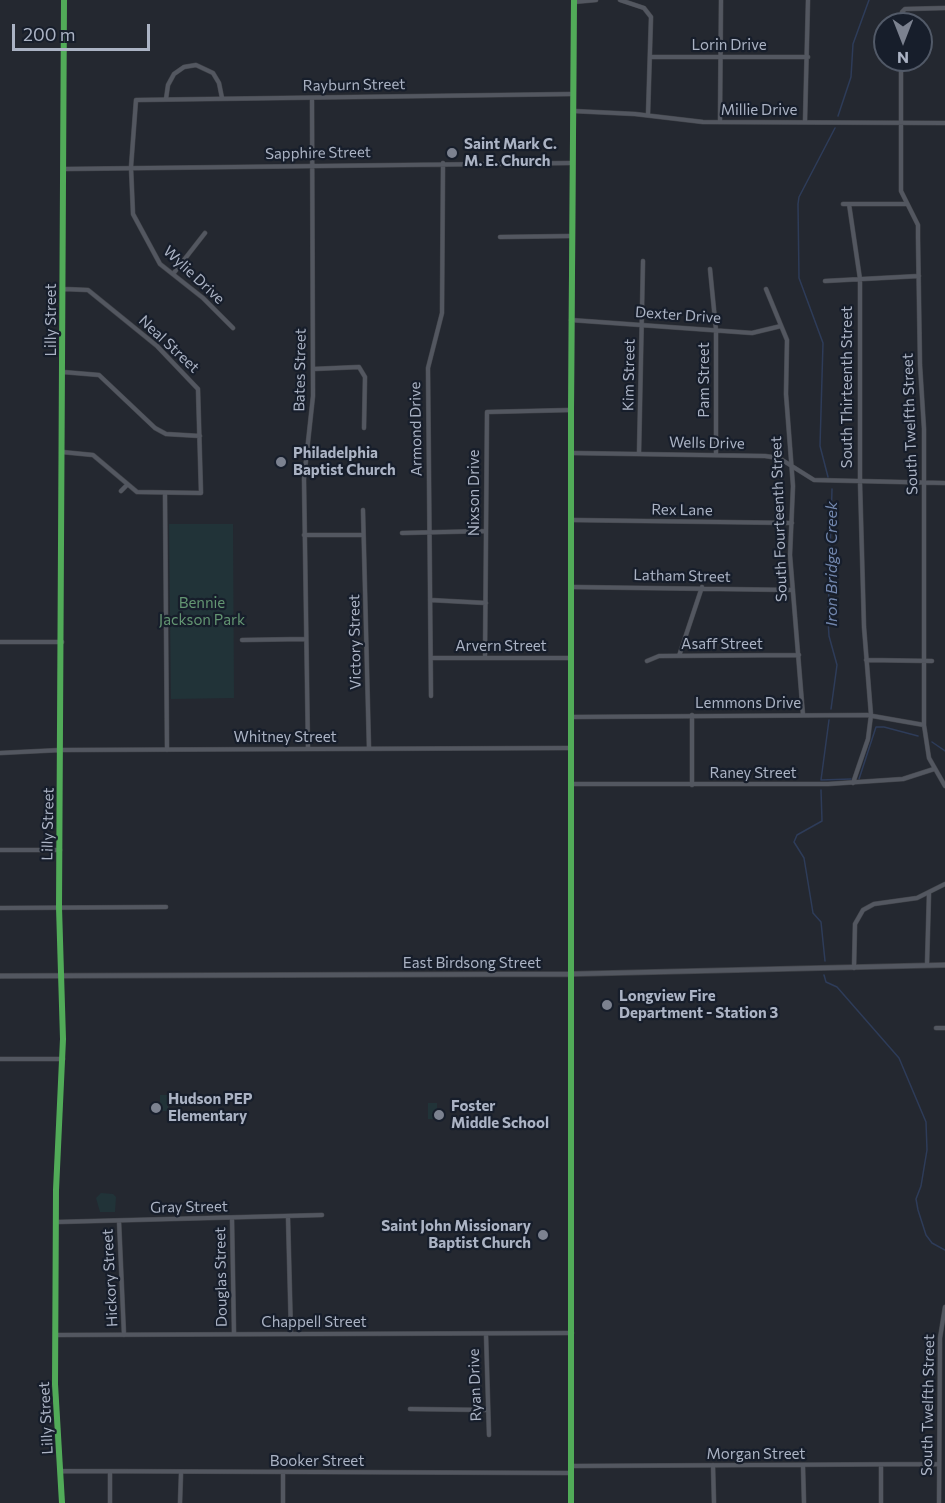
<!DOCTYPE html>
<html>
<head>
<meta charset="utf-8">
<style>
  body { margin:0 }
  #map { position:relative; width:945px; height:1503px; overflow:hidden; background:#242830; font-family:Commissioner,sans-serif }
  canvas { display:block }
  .north { position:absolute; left:873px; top:12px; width:60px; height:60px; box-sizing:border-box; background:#171e2b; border:2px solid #525a68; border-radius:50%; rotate:180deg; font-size:16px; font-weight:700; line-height:24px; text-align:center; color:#abb3c4 }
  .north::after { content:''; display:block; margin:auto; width:21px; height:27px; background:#7c8290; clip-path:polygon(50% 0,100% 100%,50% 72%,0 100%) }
  .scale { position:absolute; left:12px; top:24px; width:138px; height:27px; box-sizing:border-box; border:3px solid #abb3c4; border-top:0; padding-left:8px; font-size:18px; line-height:21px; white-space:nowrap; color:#abb3c4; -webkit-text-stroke:4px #171e2b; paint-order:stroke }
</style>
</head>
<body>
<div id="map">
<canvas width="945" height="1503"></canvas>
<div class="north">N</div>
<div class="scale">200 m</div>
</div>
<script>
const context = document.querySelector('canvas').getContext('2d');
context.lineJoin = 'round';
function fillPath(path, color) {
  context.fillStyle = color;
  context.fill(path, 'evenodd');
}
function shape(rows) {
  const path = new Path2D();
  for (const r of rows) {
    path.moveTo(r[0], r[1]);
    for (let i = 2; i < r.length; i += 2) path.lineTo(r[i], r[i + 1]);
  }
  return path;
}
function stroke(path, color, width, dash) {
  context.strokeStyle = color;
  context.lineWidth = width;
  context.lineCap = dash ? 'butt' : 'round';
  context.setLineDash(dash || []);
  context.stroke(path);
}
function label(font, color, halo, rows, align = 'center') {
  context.font = font + ' Commissioner,sans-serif';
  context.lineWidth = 4.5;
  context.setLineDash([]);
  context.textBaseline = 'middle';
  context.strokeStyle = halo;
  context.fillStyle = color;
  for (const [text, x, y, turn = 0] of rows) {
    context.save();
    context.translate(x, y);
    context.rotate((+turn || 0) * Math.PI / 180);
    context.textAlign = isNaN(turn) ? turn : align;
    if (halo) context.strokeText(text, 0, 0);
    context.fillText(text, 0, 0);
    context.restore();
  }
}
fillPath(shape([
  [169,524,233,524,234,698,171,699],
  [160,1095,169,1095,168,1111,160,1111],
  [428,1103,437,1103,437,1119,428,1119],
  [101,1193,113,1194,116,1197,115,1212,100,1212,96,1198]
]), '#213338');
stroke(shape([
  [838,116,851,77,853,44,869,0],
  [828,477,820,446,823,343,799,278,798,204,799,197,835,128],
  [831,709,837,665,829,636,828,620,832,489],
  [829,720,821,780,851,779],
  [932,742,945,751],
  [859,779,876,727,884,727,918,736],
  [821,790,822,821,797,835,794,842,804,858,813,913,821,922,825,961],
  [824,975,826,982,837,987,899,1058,926,1122,927,1150,921,1186,916,1199,918,1210,926,1235,932,1243,945,1250]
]), '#2e3c59', 1.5);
const minor = shape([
  [620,0,644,8,651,17,648,115],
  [574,2,596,0],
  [901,24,902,12,905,9,945,8],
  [651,57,808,57],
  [901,60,901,191,918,225,918,238,920,365,924,429,924,725,929,758,945,786],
  [166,99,168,85,174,74,184,67,196,65,213,73,219,83,222,98],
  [573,111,635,114,703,122,945,123],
  [720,122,721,0],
  [805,122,808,0],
  [64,169,572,163],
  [843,204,907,204],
  [849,204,860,279,860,482,864,627,871,715,868,739,853,783],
  [500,237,572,236],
  [710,269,716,330,716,455],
  [173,274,205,233],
  [825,281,919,276],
  [766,289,787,340,786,394,793,486,790,555,803,715],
  [571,320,752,333,781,326],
  [233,328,203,298,160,264,133,214,131,167,136,100,573,94],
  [313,369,359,367,365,377,364,428],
  [63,372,99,375,155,428,166,434,200,436],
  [62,452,93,455,137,492,201,493,198,389,157,346,88,290,64,289],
  [571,453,765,456,779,458,814,480,944,483],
  [639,454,643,261],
  [121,491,127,485],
  [165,494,167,750],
  [363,510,369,749],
  [571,520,792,523],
  [402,533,486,531],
  [304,535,363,535],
  [571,587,793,590],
  [430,600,486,603],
  [242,640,305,639],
  [0,642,62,642],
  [679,656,702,587],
  [431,658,571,658],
  [485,658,487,412,571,410],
  [866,660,932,661],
  [647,661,659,656,799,655],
  [431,696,428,368,442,313,443,163],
  [571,717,867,715,924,725],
  [308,749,304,479,313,396,312,98],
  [0,753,61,750,571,748],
  [571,784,828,784,903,779,934,769],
  [692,785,692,715],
  [0,850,60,850],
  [0,908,166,907],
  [927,965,929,893],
  [854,968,855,924,863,910,874,904,917,898,945,884],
  [936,1028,945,1028],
  [0,1059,63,1059],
  [288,1217,291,1334],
  [232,1218,234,1334],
  [119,1221,124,1335],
  [57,1222,322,1215],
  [486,1334,489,1435],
  [56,1335,572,1333],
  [410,1409,488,1410],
  [713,1465,714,1503],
  [881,1465,881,1503],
  [572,1466,939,1464],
  [803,1466,804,1503],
  [62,1471,571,1473],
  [110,1472,110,1503],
  [283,1474,283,1503],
  [62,1503,55,1384,56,1190,63,1039,59,907,64,0],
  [180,1503,181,1473],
  [939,1503,940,1338,945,1307]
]);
const tertiary = shape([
  [0,976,571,974,945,965],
  [571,1503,571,410,574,0]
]);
stroke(minor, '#404349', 5);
stroke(tertiary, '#404349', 6);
stroke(minor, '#535760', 4);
stroke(tertiary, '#535760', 4.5);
stroke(shape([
  [62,1503,55,1384,56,1190,63,1039,59,907,64,0],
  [571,1503,571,410,574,0]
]), '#51ab58', 6);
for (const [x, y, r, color] of [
  [452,153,6,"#7c8290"],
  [281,462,6,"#7c8290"],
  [607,1005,6,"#7c8290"],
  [156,1108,6,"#7c8290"],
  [439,1115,6,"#7c8290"],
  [543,1235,6,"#7c8290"]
]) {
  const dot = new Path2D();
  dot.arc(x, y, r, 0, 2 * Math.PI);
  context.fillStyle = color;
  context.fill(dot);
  stroke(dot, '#171e2b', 2);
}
label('15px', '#abb3c4', '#171e2b', [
  ["Lorin Drive",729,45],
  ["Rayburn Street",354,85,-1],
  ["Millie Drive",759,110],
  ["Sapphire Street",318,153,-1],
  ["Wylie Drive",194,275,43],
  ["Dexter Drive",678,315,4],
  ["Lilly Street",51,320,-90],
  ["Neal Street",169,344,43],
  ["Bates Street",300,370,-89],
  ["Kim Street",629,375,-89],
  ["Pam Street",704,380,-90],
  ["South Thirteenth Street",847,387,-90],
  ["South Twelfth Street",910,424,-92],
  ["Armond Drive",416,429,-91],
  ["Wells Drive",707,443,1],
  ["Nixson Drive",474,493,-90],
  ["Rex Lane",682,510,1],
  ["South Fourteenth Street",779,519,-92],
  ["Latham Street",682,576,1],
  ["Victory Street",355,642,-91],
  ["Asaff Street",722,644],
  ["Arvern Street",501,646],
  ["Lemmons Drive",748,703],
  ["Whitney Street",285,737],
  ["Raney Street",753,773],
  ["Lilly Street",48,824,-89],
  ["East Birdsong Street",472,963],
  ["Gray Street",189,1207,-1],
  ["Douglas Street",221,1277,-91],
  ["Hickory Street",110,1278,-93],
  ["Chappell Street",314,1322],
  ["Ryan Drive",475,1385,-92],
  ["South Twelfth Street",928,1405,-89],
  ["Lilly Street",46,1418,-93],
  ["Morgan Street",756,1454],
  ["Booker Street",317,1461]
]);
label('bold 15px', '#abb3c4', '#171e2b', [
  ["Saint Mark C.",464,144],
  ["M. E. Church",464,161],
  ["Philadelphia",293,453],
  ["Baptist Church",293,470],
  ["Longview Fire",619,996],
  ["Department - Station 3",619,1013],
  ["Hudson PEP",168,1099],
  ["Elementary",168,1116],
  ["Foster",451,1106],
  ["Middle School",451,1123],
  ["Saint John Missionary",531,1226,"right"],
  ["Baptist Church",531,1243,"right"]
], 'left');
label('15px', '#639572', '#171e2b', [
  ["Bennie",202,603],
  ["Jackson Park",202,620]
]);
label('italic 16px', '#7287ae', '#171e2b', [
  ["Iron Bridge Creek",832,564,-90]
]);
</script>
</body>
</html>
